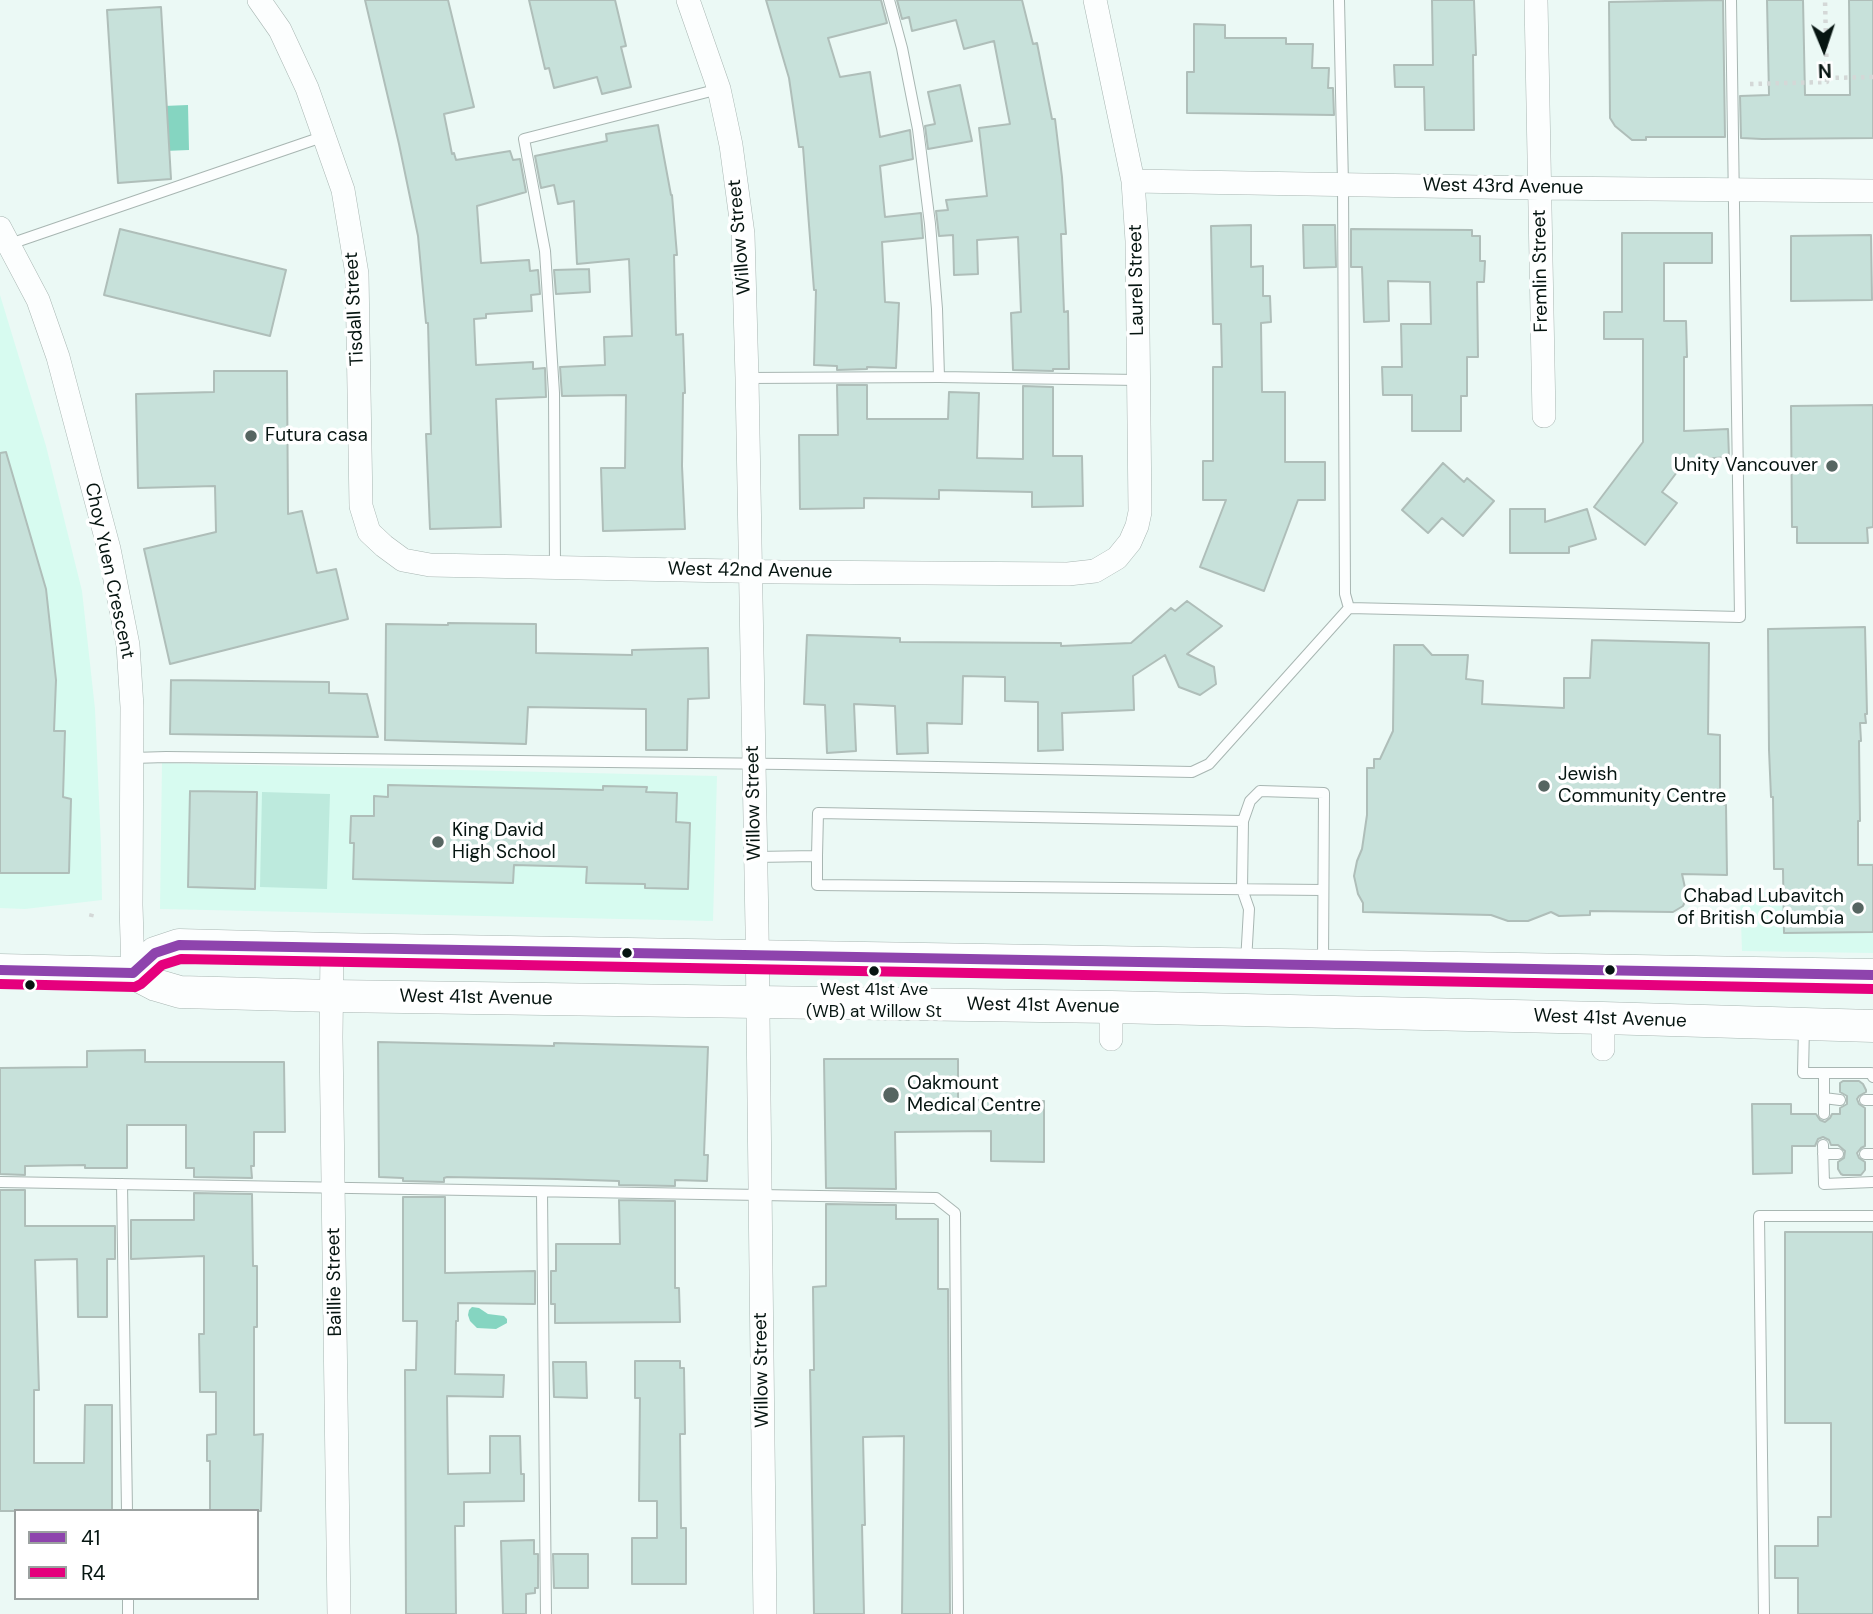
<!DOCTYPE html>
<html>
<head>
<meta charset="utf-8">
<style>
  body { margin:0 }
  #map { position:relative; width:1873px; height:1614px; overflow:hidden; background:#ebf9f5; font-family:"DM Sans",sans-serif }
  canvas { display:block }
  .legend { position:absolute; left:14px; top:1509px; width:245px; height:91px; box-sizing:border-box; background:#fff; border:2px solid #9ba1a0; margin:0; padding:9px 12px; list-style:none; font-size:21px; color:#061511 }
  .legend li { display:flex; align-items:center; gap:14px; height:35px }
  .legend b { width:35px; border:2px solid #9ba1a0 }
  .north { position:absolute; left:1789px; top:14px; width:70px; height:70px; -webkit-text-stroke:5px #fff; paint-order:stroke; rotate:178deg; font-size:19px; font-weight:700; line-height:28px; text-align:center; color:#061511 }
  .north::after { content:''; display:block; margin:auto; width:24px; height:32px; background:#061511; clip-path:polygon(50% 0,100% 100%,50% 72%,0 100%) }
</style>
</head>
<body>
<div id="map">
<canvas width="1873" height="1614"></canvas>
<ul class="legend">
<li><b style="height:9px;background:#8e44ad"></b>41</li>
<li><b style="height:9px;background:#e5007d"></b>R4</li>
</ul>
<div class="north">N</div>
</div>
<script>
const context = document.querySelector('canvas').getContext('2d');
context.lineJoin = 'round';
function fillPath(path, color) {
  context.fillStyle = color;
  context.fill(path, 'evenodd');
}
function shape(rows) {
  const path = new Path2D();
  for (const r of rows) {
    path.moveTo(r[0], r[1]);
    for (let i = 2; i < r.length; i += 2) path.lineTo(r[i], r[i + 1]);
  }
  return path;
}
function stroke(path, color, width, dash) {
  context.strokeStyle = color;
  context.lineWidth = width;
  context.lineCap = dash ? 'butt' : 'round';
  context.setLineDash(dash || []);
  context.stroke(path);
}
function label(font, color, halo, rows, align = 'center') {
  context.font = font + ' "DM Sans",sans-serif';
  context.lineWidth = 7;
  context.setLineDash([]);
  context.textBaseline = 'middle';
  context.strokeStyle = halo;
  context.fillStyle = color;
  for (const [text, x, y, turn = 0] of rows) {
    context.save();
    context.translate(x, y);
    context.rotate((+turn || 0) * Math.PI / 180);
    context.textAlign = isNaN(turn) ? turn : align;
    if (halo) context.strokeText(text, 0, 0);
    context.fillText(text, 0, 0);
    context.restore();
  }
}
fillPath(shape([
  [0,295,46,446,82,591,95,709,101,846,102,900,25,909,0,908],
  [162,763,717,776,713,921,160,909],
  [1873,863,1873,953,1742,951,1740,892,1817,892,1817,864]
]), '#d7fbf0');
fillPath(shape([
  [262,792,330,794,327,889,260,887]
]), '#bdeadd');
fillPath(shape([
  [188,105,189,150,165,151,164,106],
  [472,1307,479,1308,488,1314,504,1316,507,1319,507,1323,496,1329,477,1328,470,1321,468,1315,469,1310]
]), '#85d5c1');
const building = shape([
  [365,0,448,0,474,107,444,114,452,154,454,153,456,160,510,151,513,160,520,159,526,192,477,206,481,263,529,260,530,271,538,270,540,294,531,295,532,311,486,314,486,318,474,319,476,365,533,362,533,369,545,368,546,397,496,399,501,527,430,529,426,434,431,434,428,323,426,323,418,236,399,144,365,0],
  [529,0,615,0,626,46,621,47,631,87,602,94,597,77,554,88,549,68,545,69,529,0],
  [766,0,881,0,887,23,828,38,840,77,870,72,880,137,910,130,913,159,880,166,885,217,921,213,923,238,882,242,885,302,899,303,896,368,867,367,867,369,837,370,837,366,814,365,816,290,814,290,803,147,799,147,789,78,766,0],
  [897,0,1022,0,1033,44,1037,43,1052,119,1055,119,1062,177,1066,234,1061,234,1064,312,1068,311,1069,369,1053,369,1053,371,1013,370,1011,313,1021,312,1018,237,977,240,978,274,954,275,953,235,939,236,936,211,948,210,946,200,987,196,979,128,1010,124,994,41,964,49,956,20,912,31,909,17,902,19,897,0],
  [1432,0,1474,0,1476,55,1473,55,1474,130,1425,130,1424,87,1395,87,1394,65,1433,65,1432,0],
  [1723,0,1725,137,1646,137,1646,140,1632,140,1615,126,1610,118,1609,2,1723,0],
  [1767,0,1803,0,1805,95,1850,95,1849,0,1873,0,1873,138,1762,139,1741,138,1740,96,1769,95,1767,0],
  [161,7,171,179,118,183,107,10,161,7],
  [1194,24,1225,25,1225,38,1286,38,1286,44,1313,44,1312,68,1329,68,1328,88,1333,88,1334,115,1187,113,1187,72,1194,72,1194,24],
  [960,85,972,141,928,149,925,126,935,124,928,92,960,85],
  [658,125,671,195,672,195,677,255,674,255,676,335,683,334,685,393,683,393,682,466,685,529,603,531,601,468,625,468,626,395,562,396,560,367,605,365,604,337,632,336,629,259,577,264,574,201,558,204,554,185,541,188,535,156,607,141,606,134,658,125],
  [1251,225,1251,267,1263,266,1263,296,1270,296,1271,322,1261,323,1262,392,1285,392,1285,462,1325,462,1325,500,1298,500,1264,591,1200,567,1226,500,1203,500,1203,461,1213,461,1213,367,1222,367,1221,324,1213,324,1211,226,1251,225],
  [1303,225,1335,225,1336,267,1304,268,1303,225],
  [120,229,286,270,270,336,104,295,120,229],
  [1351,229,1472,230,1472,236,1480,236,1480,261,1485,261,1484,282,1477,282,1478,357,1467,357,1467,396,1461,396,1461,431,1412,431,1412,395,1383,395,1382,367,1402,367,1401,324,1431,324,1430,282,1388,281,1389,321,1364,322,1362,267,1351,267,1351,229],
  [1622,233,1712,233,1712,263,1664,263,1664,321,1686,321,1687,357,1684,357,1684,431,1728,429,1729,457,1686,460,1662,492,1677,503,1645,545,1594,507,1643,442,1643,339,1604,339,1604,312,1622,312,1622,233],
  [1871,235,1872,300,1791,301,1791,236,1871,235],
  [589,269,590,292,556,294,554,270,589,269],
  [214,371,287,371,288,514,302,511,317,573,336,569,348,619,170,664,144,549,216,532,215,486,138,488,136,394,214,392,214,371],
  [837,385,867,385,867,419,948,419,949,392,979,393,977,458,1023,459,1023,386,1053,387,1053,456,1082,456,1083,506,1032,507,1032,492,939,490,939,499,864,498,864,508,800,509,799,435,838,435,837,385],
  [1873,405,1873,527,1867,528,1868,543,1797,543,1797,527,1792,527,1791,406,1873,405],
  [6,452,46,589,56,680,54,731,65,731,63,797,71,799,69,873,0,873,0,453,6,452],
  [1443,463,1464,482,1467,478,1494,501,1463,536,1442,518,1428,533,1402,510,1443,463],
  [1510,509,1545,509,1545,522,1587,509,1596,539,1569,547,1569,553,1510,553,1510,509],
  [1187,601,1222,626,1187,654,1214,667,1216,684,1200,695,1179,687,1165,655,1133,676,1134,710,1062,713,1063,750,1038,751,1038,702,1005,701,1005,677,963,676,962,724,927,723,928,753,897,754,895,706,854,704,856,751,827,753,825,705,804,704,807,635,900,638,900,642,1061,643,1061,646,1131,643,1171,608,1175,611,1187,601],
  [448,623,536,624,536,653,632,655,632,650,708,648,709,698,688,699,687,750,646,750,646,709,528,707,526,744,385,740,386,624,448,625,448,623],
  [1865,627,1867,714,1865,714,1866,723,1860,723,1861,741,1859,741,1860,821,1858,821,1858,865,1873,865,1873,932,1784,933,1783,869,1774,869,1773,797,1771,797,1769,750,1768,629,1865,627],
  [1592,640,1709,643,1708,734,1720,735,1720,803,1726,805,1727,875,1682,874,1687,897,1683,906,1673,912,1590,911,1590,915,1559,916,1551,912,1528,921,1508,921,1491,915,1363,912,1363,903,1358,894,1354,876,1357,861,1362,849,1367,815,1367,768,1374,768,1374,759,1380,759,1393,731,1394,645,1423,645,1432,655,1468,655,1466,679,1483,681,1482,704,1564,708,1564,678,1590,678,1592,640],
  [171,680,329,682,329,693,367,694,378,737,170,734,171,680],
  [388,785,603,790,603,786,647,787,646,792,677,793,676,822,690,823,688,889,645,888,645,884,586,883,587,867,514,865,513,883,353,879,354,843,350,843,351,816,374,816,374,796,388,797,388,785],
  [190,791,257,792,255,889,188,887,190,791],
  [378,1042,554,1046,554,1043,708,1047,704,1155,708,1155,707,1181,675,1180,675,1186,619,1185,619,1181,557,1179,447,1177,444,1178,444,1182,403,1181,403,1178,379,1177,378,1042],
  [145,1050,145,1062,284,1062,285,1132,254,1132,254,1166,251,1166,252,1178,194,1177,194,1168,186,1168,186,1125,127,1125,127,1168,85,1168,85,1165,25,1166,25,1175,0,1174,0,1068,87,1067,87,1051,145,1050],
  [824,1059,958,1059,958,1100,1044,1101,1044,1162,991,1161,991,1131,895,1132,896,1189,826,1188,824,1059],
  [1843,1081,1859,1081,1863,1084,1866,1090,1866,1092,1859,1096,1857,1099,1859,1104,1865,1108,1865,1146,1861,1148,1857,1153,1859,1158,1865,1162,1865,1170,1861,1175,1843,1175,1841,1174,1838,1169,1838,1162,1844,1158,1845,1151,1838,1145,1831,1145,1829,1140,1823,1137,1818,1139,1815,1146,1792,1146,1792,1173,1753,1174,1752,1104,1791,1104,1791,1114,1816,1114,1820,1120,1825,1122,1830,1118,1832,1114,1840,1114,1840,1108,1847,1104,1847,1096,1840,1092,1840,1083,1843,1081],
  [0,1190,25,1190,25,1226,115,1226,115,1259,107,1259,107,1317,78,1317,77,1259,35,1260,39,1390,34,1390,34,1463,84,1463,85,1405,112,1405,112,1511,0,1511,0,1190],
  [194,1193,252,1194,253,1266,257,1266,257,1327,254,1327,254,1435,263,1434,261,1511,210,1511,210,1461,207,1461,207,1435,216,1434,216,1392,200,1392,199,1334,204,1334,204,1256,131,1259,131,1220,194,1220,194,1193],
  [403,1197,445,1197,445,1273,535,1271,535,1304,458,1303,458,1321,456,1321,455,1374,504,1375,503,1397,447,1396,448,1474,490,1473,490,1436,520,1436,521,1474,524,1474,524,1501,464,1502,464,1526,455,1526,456,1614,406,1614,405,1370,416,1370,417,1321,403,1321,403,1197],
  [619,1200,675,1201,675,1288,679,1288,680,1322,555,1323,555,1304,551,1304,551,1271,556,1271,556,1244,620,1244,619,1200],
  [826,1204,896,1205,896,1219,938,1219,938,1289,948,1289,950,1614,902,1614,904,1436,863,1437,865,1525,862,1525,864,1614,814,1614,810,1370,814,1370,813,1287,826,1286,826,1204],
  [1785,1232,1873,1232,1873,1614,1798,1614,1798,1578,1775,1578,1775,1546,1818,1546,1818,1517,1831,1517,1831,1423,1785,1423,1785,1232],
  [635,1361,680,1361,680,1368,684,1368,685,1434,680,1434,681,1528,686,1528,686,1584,632,1584,632,1538,657,1538,657,1501,639,1501,640,1398,635,1398,635,1361],
  [553,1362,586,1362,587,1398,554,1397,553,1362],
  [534,1540,534,1554,538,1554,538,1588,535,1588,535,1593,526,1594,526,1614,503,1614,501,1541,534,1540],
  [553,1554,588,1554,588,1588,554,1588,553,1554]
]);
fillPath(building, '#c7e1da');
stroke(building, '#afbeb9', 2);
const service = shape([
  [889,0,902,48,918,129,930,224,937,309,939,377],
  [1339,0,1343,184,1345,594,1349,608],
  [10,244,325,136],
  [747,378,939,377,1138,380],
  [555,568,554,393,545,251,524,139,719,89],
  [133,758,166,757,784,764,1192,772,1209,764,1349,608,1740,617,1731,0],
  [817,856,818,813,1243,821],
  [755,857,817,856,817,885,1323,890],
  [1246,962,1249,909,1242,889,1243,821,1250,801,1260,791,1324,793,1323,962],
  [1804,1026,1803,1073,1871,1073,1873,1077],
  [1824,1098,1840,1100],
  [1865,1100,1873,1100],
  [1824,1114,1824,1073],
  [1823,1145,1824,1184,1873,1182],
  [1823,1154,1838,1154],
  [1865,1154,1873,1154],
  [0,1182,936,1198,955,1213,958,1614],
  [122,1184,127,1511],
  [542,1192,546,1614],
  [128,1598,128,1614],
  [1764,1614,1759,1216,1873,1216]
]);
const minor = shape([
  [259,0,280,30,307,88,343,190,357,274,361,506,369,532,384,546,403,560,430,565,782,572,1068,574,1095,571,1117,558,1130,542,1137,526,1140,512,1137,241,1133,181,1095,0],
  [688,0,719,89,731,145,743,234,747,378,757,927,765,1614],
  [1536,0,1544,416],
  [1133,181,1539,188,1873,191],
  [0,228,38,300,58,357,109,549,128,645,132,707,131,905,133,973],
  [332,949,331,1037,339,1614],
  [1111,1007,1111,1039],
  [1603,1049,1603,1018]
]);
const secondary = shape([
  [0,970,133,973,156,985,180,992,332,996,1111,1007,1603,1018,1873,1026],
  [133,973,155,953,179,945,332,949,1873,975]
]);
stroke(service, '#a8b6b2', 12);
stroke(minor, '#a8b6b2', 24);
stroke(secondary, '#a8b6b2', 33);
stroke(shape([
  [1827,78,1873,77],
  [1750,84,1827,82,1825,0],
  [91,917,92,913]
]), '#d4d8d7', 4.5, [3.5, 5]);
stroke(service, '#fcfefe', 10);
stroke(minor, '#fcfefe', 23);
stroke(secondary, '#fcfefe', 32);
stroke(shape([
  [0,970,133,973,155,953,179,945,1873,975]
]), '#8e44ad', 10);
stroke(shape([
  [0,984,135,987,141,984,162,965,181,959,1873,989]
]), '#e5007d', 10);
for (const [x, y, r, color] of [
  [251,436,7,"#566561"],
  [1832,466,7,"#566561"],
  [1544,786,7,"#566561"],
  [438,842,7,"#566561"],
  [1858,908,7,"#566561"],
  [627,953,6,"#061511"],
  [1610,970,6,"#061511"],
  [874,971,6,"#061511"],
  [30,985,6,"#061511"],
  [891,1095,9,"#566561"]
]) {
  const dot = new Path2D();
  dot.arc(x, y, r, 0, 2 * Math.PI);
  context.fillStyle = color;
  context.fill(dot);
  stroke(dot, '#fff', 2.5);
}
label('17px', '#061511', '#fff', [
  ["West 41st Ave",874,991],
  ["(WB) at Willow St",874,1013]
]);
label('19px', '#061511', '#fff', [
  ["West 43rd Avenue",1503,187,1],
  ["Willow Street",740,237,-95],
  ["Fremlin Street",1541,271,-91],
  ["Laurel Street",1137,280,-91],
  ["Tisdall Street",355,309,-93],
  ["Choy Yuen Crescent",109,571,78],
  ["West 42nd Avenue",750,571,1],
  ["Willow Street",754,803,-91],
  ["West 41st Avenue",476,998,1],
  ["West 41st Avenue",1043,1006,1],
  ["West 41st Avenue",1610,1019,2],
  ["Baillie Street",335,1282,-91],
  ["Willow Street",762,1370,-91]
]);
label('19px', '#061511', '#fff', [
  ["Futura casa",265,436],
  ["Unity Vancouver",1818,466,"right"],
  ["Jewish",1558,775],
  ["Community Centre",1558,797],
  ["King David",452,831],
  ["High School",452,853],
  ["Chabad Lubavitch",1844,897,"right"],
  ["of British Columbia",1844,919,"right"],
  ["Oakmount",907,1084],
  ["Medical Centre",907,1106]
], 'left');
</script>
</body>
</html>
